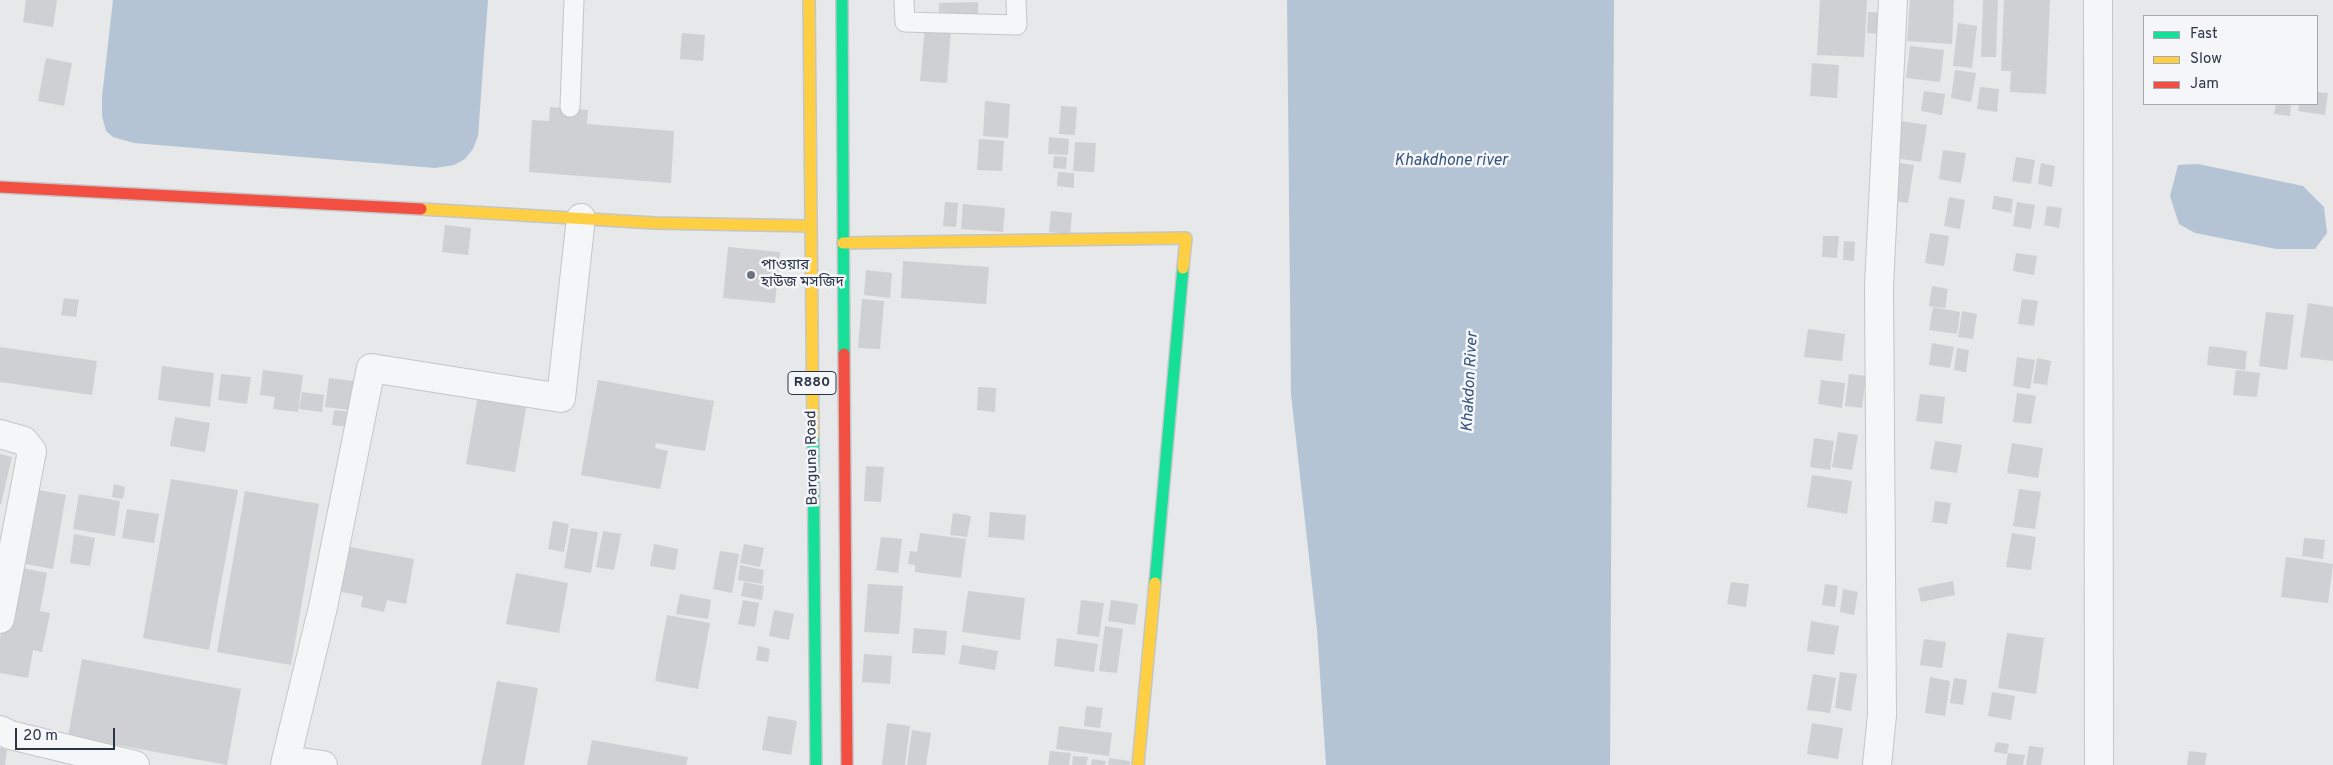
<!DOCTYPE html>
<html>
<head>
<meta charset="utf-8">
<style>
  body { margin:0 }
  #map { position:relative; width:2333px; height:765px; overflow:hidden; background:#e6e8ea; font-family:Overpass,sans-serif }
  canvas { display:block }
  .legend { position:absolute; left:2143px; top:15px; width:175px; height:90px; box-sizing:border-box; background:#f4f6f9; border:1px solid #a4a8b1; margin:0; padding:6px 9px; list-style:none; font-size:15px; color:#2b3445 }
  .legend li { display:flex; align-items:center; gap:10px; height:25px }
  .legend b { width:25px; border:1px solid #a4a8b1 }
  .scale { position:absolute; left:15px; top:728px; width:100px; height:22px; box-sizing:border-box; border:2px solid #2b3445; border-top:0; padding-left:6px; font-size:15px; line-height:18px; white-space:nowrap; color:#2b3445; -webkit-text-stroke:4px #f4f6f9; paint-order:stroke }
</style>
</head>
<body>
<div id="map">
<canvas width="2333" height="765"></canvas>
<ul class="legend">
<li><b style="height:6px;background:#16e098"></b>Fast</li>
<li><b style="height:6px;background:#ffcf43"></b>Slow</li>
<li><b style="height:6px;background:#f24e42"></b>Jam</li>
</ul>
<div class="scale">20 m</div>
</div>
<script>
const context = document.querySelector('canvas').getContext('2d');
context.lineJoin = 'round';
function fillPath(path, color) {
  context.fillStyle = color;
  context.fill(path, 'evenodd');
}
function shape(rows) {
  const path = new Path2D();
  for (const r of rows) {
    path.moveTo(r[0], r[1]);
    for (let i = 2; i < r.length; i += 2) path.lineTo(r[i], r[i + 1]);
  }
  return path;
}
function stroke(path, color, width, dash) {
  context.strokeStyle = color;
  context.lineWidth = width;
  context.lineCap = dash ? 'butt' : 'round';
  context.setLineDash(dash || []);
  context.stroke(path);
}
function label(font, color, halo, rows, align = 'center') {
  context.font = font + ' Overpass,"Noto Sans Bengali",sans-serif';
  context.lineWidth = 5;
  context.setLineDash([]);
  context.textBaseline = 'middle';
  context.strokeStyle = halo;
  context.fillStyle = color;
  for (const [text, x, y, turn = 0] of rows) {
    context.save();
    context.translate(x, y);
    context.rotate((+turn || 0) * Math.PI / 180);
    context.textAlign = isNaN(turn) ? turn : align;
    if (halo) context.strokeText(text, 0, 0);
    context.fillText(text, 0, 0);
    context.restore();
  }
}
fillPath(shape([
  [113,0,488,0,478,136,473,149,465,159,454,165,435,168,134,143,113,137,106,131,102,116,102,97],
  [1287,0,1614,0,1610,765,1326,765,1317,630,1291,394],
  [2198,164,2303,186,2324,207,2327,233,2315,249,2276,249,2195,233,2179,224,2170,196,2178,165]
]), '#b4c4d5');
fillPath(shape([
  [26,0,57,0,53,27,23,22],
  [1820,0,1867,0,1864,57,1817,55],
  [1910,0,1954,0,1952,44,1907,41],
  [1983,0,1998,0,1996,57,1981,57],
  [2004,0,2050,0,2046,94,2010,92,2011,71,2001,71],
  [978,2,978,21,939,21,939,3],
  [1868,12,1882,13,1881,34,1867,33],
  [1958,23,1977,26,1972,68,1953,66],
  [925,27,951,29,947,83,920,81],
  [682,33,705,35,703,61,680,59],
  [1910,46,1944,50,1940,82,1906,78],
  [46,58,72,63,64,106,38,101],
  [1812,63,1839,65,1837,98,1810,96],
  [1955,70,1976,73,1971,102,1951,98],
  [1980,87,1999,89,1997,112,1977,109],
  [1924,91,1945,94,1942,115,1921,111],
  [2317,92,2328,93,2325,115,2298,111,2299,104,2317,104],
  [985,101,1010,104,1008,138,983,136],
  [2276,104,2291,104,2290,116,2274,114],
  [1061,106,1077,107,1075,135,1059,134],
  [550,107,588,110,587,124,674,131,671,183,529,172,532,120,549,121],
  [1901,121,1927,125,1921,162,1895,158],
  [1049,137,1069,139,1068,155,1048,154],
  [979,139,1004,141,1002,171,977,170],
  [1075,142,1096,143,1094,172,1073,171],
  [1943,150,1966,153,1961,183,1939,179],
  [1054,156,1067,157,1066,169,1053,168],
  [2016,157,2035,160,2031,184,2012,181],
  [1894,162,1914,165,1908,203,1888,200],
  [2041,163,2055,166,2052,187,2038,184],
  [1058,172,1074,173,1074,188,1057,186],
  [1994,196,2013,199,2011,213,1992,209],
  [1949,197,1965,200,1960,229,1944,226],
  [945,202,958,203,956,227,943,226],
  [2017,202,2035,205,2031,229,2013,226],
  [963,204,1005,208,1003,232,961,229],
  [2047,206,2062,208,2059,228,2044,225],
  [1051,211,1072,213,1070,234,1049,232],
  [445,225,471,228,468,255,442,252],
  [1930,233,1949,236,1944,266,1925,263],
  [1823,236,1839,236,1837,258,1822,257],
  [1844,241,1855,242,1854,261,1843,260],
  [728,247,780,252,775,303,723,298],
  [2016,253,2037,256,2034,275,2013,271],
  [903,261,989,267,986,304,901,298],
  [866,270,892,273,890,298,864,295],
  [1932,286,1948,289,1945,308,1929,306],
  [64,298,79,300,76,317,61,315],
  [862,299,884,301,880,349,858,348],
  [2022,299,2038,301,2034,326,2018,324],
  [2308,303,2333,307,2333,361,2300,357],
  [1933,307,1960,312,1957,334,1929,330],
  [1962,311,1977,314,1973,339,1958,337],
  [2266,312,2294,315,2287,370,2259,366],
  [1808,329,1845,334,1842,361,1804,357],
  [1932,343,1954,347,1950,368,1929,365],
  [2209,346,2247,351,2245,370,2207,365],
  [0,347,97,361,92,395,0,382],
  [1957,348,1969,350,1966,372,1954,370],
  [2017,357,2035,360,2030,389,2013,386],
  [2037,358,2051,361,2047,385,2033,383],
  [162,366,214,373,210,407,158,400],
  [263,370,303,375,298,412,273,409,275,397,260,395],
  [2236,370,2260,373,2257,397,2233,395],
  [221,374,251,377,247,404,218,400],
  [1849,374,1866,376,1862,408,1845,406],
  [329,378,360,382,357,411,325,407],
  [598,380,714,401,705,451,656,443,655,448,668,451,660,489,581,475],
  [1821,380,1845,383,1842,408,1818,404],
  [978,387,996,388,995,412,977,410],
  [302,392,324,395,322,412,299,409],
  [2017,393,2036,396,2031,424,2013,422],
  [1920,394,1945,397,1942,424,1916,421],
  [478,395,527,403,515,472,466,464],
  [334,410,350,412,348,427,332,425],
  [175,417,210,423,205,452,170,446],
  [1838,432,1858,435,1852,470,1832,467],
  [1814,438,1834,441,1830,470,1810,467],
  [1935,441,1962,445,1957,473,1930,469],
  [2012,443,2043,448,2038,478,2007,473],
  [0,454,12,457,1,504,0,504],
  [866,466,884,467,881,502,864,501],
  [1812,475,1852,481,1847,514,1807,507],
  [171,479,238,490,209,650,143,638],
  [114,484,125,487,123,499,112,497],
  [28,488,66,495,53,569,15,562],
  [2019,489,2041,492,2035,529,2013,526],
  [245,491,319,504,291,665,217,652],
  [79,494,120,501,115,536,73,529],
  [1935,501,1951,503,1947,524,1932,522],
  [127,509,159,514,154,543,122,538],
  [990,512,1026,515,1024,540,988,537],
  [953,513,971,516,967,537,950,535],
  [553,521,569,524,564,552,548,549],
  [571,528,598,532,591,573,564,568],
  [603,531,621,534,614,570,596,567],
  [920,533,966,539,961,578,915,572,915,565,908,564,910,551,917,552],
  [2012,533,2036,537,2031,570,2006,567],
  [74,534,95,538,90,566,70,563],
  [881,537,902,539,898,573,876,570],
  [2304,538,2325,540,2323,559,2302,556],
  [654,544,678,549,675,570,650,566],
  [744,544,764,548,760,567,740,563],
  [350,547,414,559,406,604,387,600,384,612,361,607,363,596,341,592],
  [720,551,739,554,732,593,713,589],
  [2286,557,2333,564,2328,603,2281,597],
  [740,565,764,570,762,584,738,580],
  [13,566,47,573,40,611,50,613,42,652,33,650,28,678,0,673,0,639],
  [516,573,568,583,559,633,506,624],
  [1953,581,1955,595,1921,602,1918,588],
  [744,582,764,586,762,600,741,596],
  [1731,582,1749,584,1746,607,1727,604],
  [868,584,903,586,899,634,864,632],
  [1825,584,1838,586,1835,607,1822,605],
  [1843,589,1858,592,1854,615,1840,612],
  [968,591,1025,598,1020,640,962,632],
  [680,594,711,600,708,619,676,614],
  [743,600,759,603,755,627,738,624],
  [1081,600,1104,603,1099,637,1077,634],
  [1111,600,1138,604,1135,625,1108,621],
  [774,610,794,614,789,640,769,636],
  [667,615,710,623,698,689,655,681],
  [1811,621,1839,626,1834,655,1807,651],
  [1105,626,1123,629,1117,673,1099,671],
  [914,628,947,631,945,655,912,653],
  [2007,633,2044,638,2036,694,1998,688],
  [1057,638,1098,644,1094,672,1054,666],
  [1924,639,1946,642,1942,668,1920,665],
  [962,645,998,651,995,670,959,664],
  [758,646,770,649,768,662,756,660],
  [864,654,892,656,890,684,862,682],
  [82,659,241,689,227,765,68,736],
  [1840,672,1857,674,1851,711,1835,708],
  [1813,674,1836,678,1830,713,1807,710],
  [1930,677,1950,681,1945,716,1925,713],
  [1954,678,1967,680,1963,705,1950,703],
  [497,681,538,688,524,765,481,765],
  [1992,692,2015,696,2011,720,1988,716],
  [1086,706,1103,708,1100,728,1084,726],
  [768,716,797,721,791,755,762,750],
  [887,723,910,726,905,765,882,765],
  [1812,723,1843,728,1838,759,1807,754],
  [1059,726,1112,733,1109,756,1056,749],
  [912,730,931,733,926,765,907,765],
  [592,740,688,757,686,765,587,765],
  [1996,742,2009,744,2007,754,1994,752],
  [2029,746,2044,748,2041,765,2026,765],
  [0,748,7,749,5,765,0,765],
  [1050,751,1071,753,1069,765,1048,765],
  [2189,751,2207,753,2205,765,2187,765],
  [2008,753,2025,755,2023,765,2006,765],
  [1073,756,1088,757,1086,765,1072,765],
  [1109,758,1130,761,1130,765,1108,765],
  [1092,759,1106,761,1105,765,1091,765]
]), '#ced0d3');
const lane = shape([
  [904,0,905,22,1017,25,1016,0],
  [570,107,574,0]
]);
const street = shape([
  [2098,0,2099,765],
  [0,434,24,441,32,451,0,619],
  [0,730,10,735,135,765],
  [286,760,323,607,371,368,561,398,581,218],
  [285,765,286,760,323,765],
  [1877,765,1882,715,1879,286,1893,0]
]);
const fast = shape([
  [842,0,844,354],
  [813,436,816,765],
  [1155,583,1183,268]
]);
const slow = shape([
  [809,0,813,436],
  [421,209,655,223,811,226],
  [843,243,1186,238,1183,268],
  [1138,765,1155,583]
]);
const jam = shape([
  [0,187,421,209],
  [844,354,847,765]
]);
stroke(lane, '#c4c6c8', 21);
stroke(street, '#c4c6c8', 30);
stroke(fast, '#c4c6c8', 14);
stroke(slow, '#c4c6c8', 14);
stroke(jam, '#c4c6c8', 14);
stroke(lane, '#f5f6f7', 19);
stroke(street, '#f5f6f7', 28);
stroke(fast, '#16e098', 11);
stroke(slow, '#ffcf43', 11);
stroke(jam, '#f24e42', 11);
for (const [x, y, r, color] of [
  [751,275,5,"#6c737f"]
]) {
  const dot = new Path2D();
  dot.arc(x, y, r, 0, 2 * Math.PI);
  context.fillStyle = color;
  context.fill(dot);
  stroke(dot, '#f4f6f9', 2);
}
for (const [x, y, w] of [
  [812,383,48]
]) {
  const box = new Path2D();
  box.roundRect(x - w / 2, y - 11.5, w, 23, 4);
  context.fillStyle = '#f4f6f9';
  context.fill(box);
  stroke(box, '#2b3445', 1);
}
label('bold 14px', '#2b3445', null, [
  ["R880",812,383]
]);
label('15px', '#2b3445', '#f4f6f9', [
  ["পাওয়ার",761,266],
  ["হাউজ মসজিদ",761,283]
], 'left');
label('15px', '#2b3445', '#f4f6f9', [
  ["Barguna Road",813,458,-91]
]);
label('italic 16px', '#34527a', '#f4f6f9', [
  ["Khakdhone river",1451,162],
  ["Khakdon River",1471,382,-87]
]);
</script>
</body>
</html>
